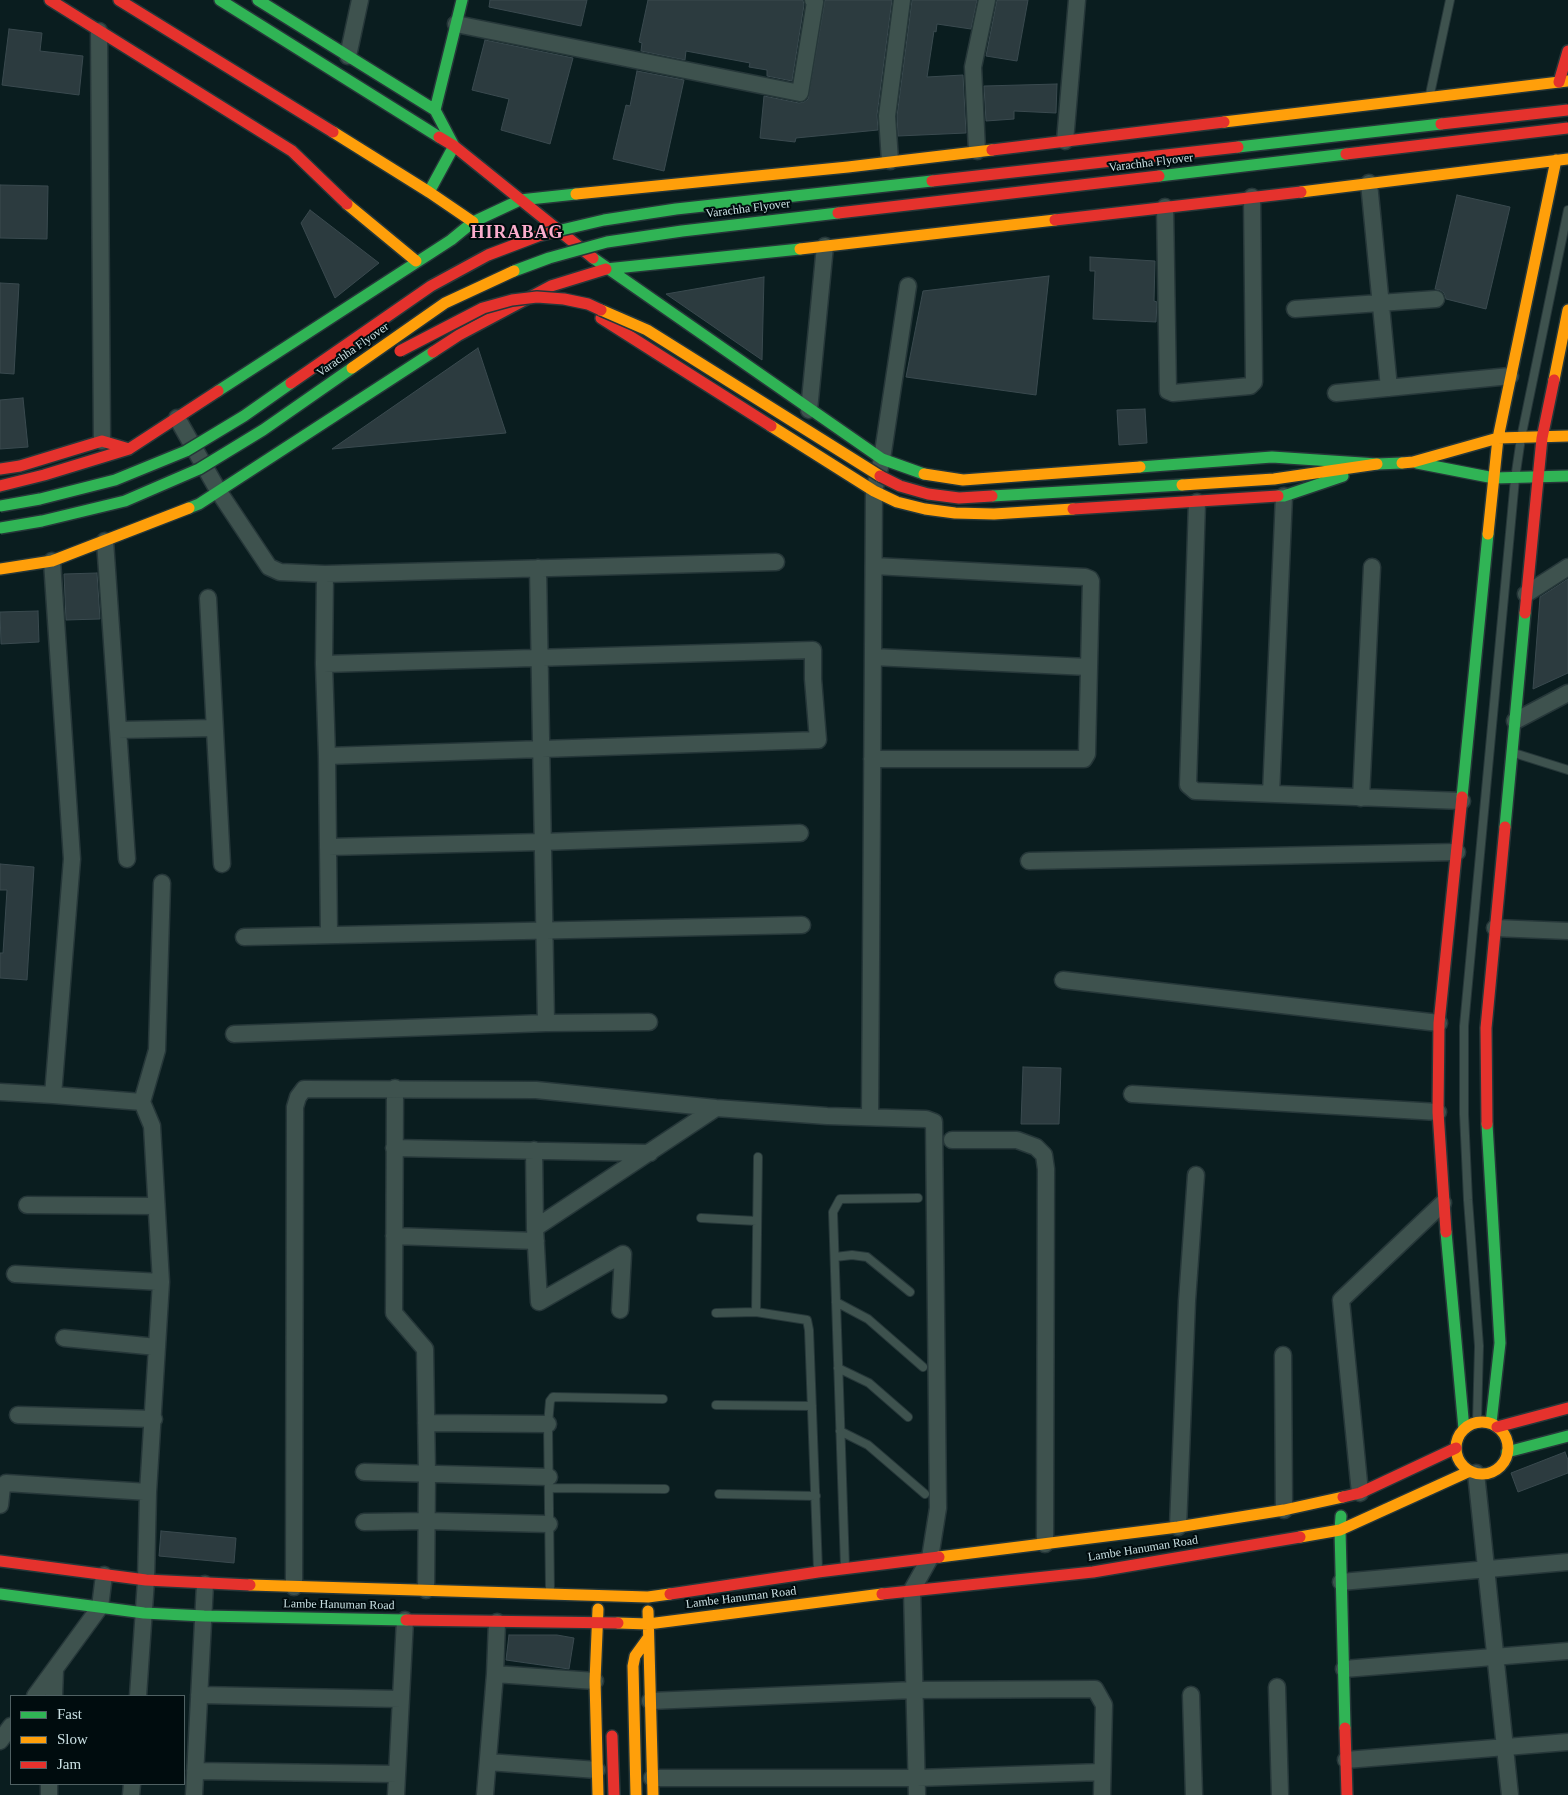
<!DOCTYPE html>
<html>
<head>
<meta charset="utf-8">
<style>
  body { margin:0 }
  #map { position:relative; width:1568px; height:1795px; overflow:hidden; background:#0a1d1f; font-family:"Times New Roman",serif }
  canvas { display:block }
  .legend { position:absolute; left:10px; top:1695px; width:175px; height:90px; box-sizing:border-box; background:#000c0e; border:1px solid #506163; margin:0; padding:6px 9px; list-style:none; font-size:15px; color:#c9e0e3 }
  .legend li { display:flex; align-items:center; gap:10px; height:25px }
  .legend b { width:25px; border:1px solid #506163 }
</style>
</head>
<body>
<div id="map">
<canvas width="1568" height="1795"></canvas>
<ul class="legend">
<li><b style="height:6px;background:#30b455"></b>Fast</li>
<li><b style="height:6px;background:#ff9f0a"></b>Slow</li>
<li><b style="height:6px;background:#e5322d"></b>Jam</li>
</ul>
</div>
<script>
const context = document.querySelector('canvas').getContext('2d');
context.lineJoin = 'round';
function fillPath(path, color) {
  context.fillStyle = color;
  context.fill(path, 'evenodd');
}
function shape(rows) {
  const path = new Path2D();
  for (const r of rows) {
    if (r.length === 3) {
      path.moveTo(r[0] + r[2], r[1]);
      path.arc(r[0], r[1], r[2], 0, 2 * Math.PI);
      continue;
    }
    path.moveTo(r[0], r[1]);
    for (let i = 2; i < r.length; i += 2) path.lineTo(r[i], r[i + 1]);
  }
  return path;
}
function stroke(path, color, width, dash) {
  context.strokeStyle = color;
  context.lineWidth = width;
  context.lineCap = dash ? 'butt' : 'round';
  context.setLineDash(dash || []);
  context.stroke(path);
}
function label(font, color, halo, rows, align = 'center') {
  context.font = font + ' "Times New Roman",serif';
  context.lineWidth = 4;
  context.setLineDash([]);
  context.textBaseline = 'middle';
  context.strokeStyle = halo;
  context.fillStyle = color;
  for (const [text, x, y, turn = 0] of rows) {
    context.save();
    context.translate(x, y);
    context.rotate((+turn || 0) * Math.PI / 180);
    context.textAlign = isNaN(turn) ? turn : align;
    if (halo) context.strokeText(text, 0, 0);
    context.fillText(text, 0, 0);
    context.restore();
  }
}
const building = shape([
  [490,0,587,0,581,26,489,7,490,0],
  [648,0,803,0,804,5,792,81,767,76,767,70,749,67,750,63,686,51,685,60,641,51,642,43,639,42,648,0],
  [825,0,892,0,877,115,878,130,796,138,795,142,760,138,764,96,799,103,804,102,808,99,825,0],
  [912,0,977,0,971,29,937,24,936,32,934,31,927,77,963,75,966,133,898,136,897,116,912,0],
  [997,0,1028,0,1017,61,986,56,997,0],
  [9,29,42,33,40,51,83,56,79,95,2,85,9,29],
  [485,40,573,58,550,144,501,130,509,99,472,90,485,40],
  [637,71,684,80,664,171,613,159,626,105,630,106,637,71],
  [1057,84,1056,113,1014,111,1014,119,986,121,984,86,1057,84],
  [0,185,48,186,47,239,0,238,0,185],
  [1457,195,1510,207,1486,309,1446,299,1444,293,1440,290,1435,289,1457,195],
  [310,210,379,263,335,298,301,223,310,210],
  [1090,257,1155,261,1154,301,1157,302,1156,322,1093,319,1095,271,1090,271,1090,257],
  [1049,276,1036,395,906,377,923,291,1049,276],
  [764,277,762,360,666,294,764,277],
  [0,283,19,284,14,374,0,373,0,283],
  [478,348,506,433,332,449,478,348],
  [23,398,28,447,0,449,0,400,23,398],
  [1145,409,1147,443,1119,445,1117,410,1145,409],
  [97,573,100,619,66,620,64,574,97,573],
  [1568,579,1568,673,1533,689,1540,597,1568,579],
  [38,611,39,642,1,644,0,612,38,611],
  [0,864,34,867,27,980,0,978,0,953,3,953,7,890,0,890,0,864],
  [1023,1067,1061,1068,1059,1124,1021,1124,1023,1067],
  [1565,1452,1568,1460,1568,1473,1518,1492,1511,1473,1565,1452],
  [161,1531,236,1538,234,1563,159,1556,161,1531],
  [509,1635,557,1635,574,1638,569,1669,506,1660,509,1635]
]);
fillPath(building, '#2c3b3f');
stroke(building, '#3a4a4f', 1);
const lane = shape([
  [1430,94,1450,0],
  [1514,753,1568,770],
  [701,1218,757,1221],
  [835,1257,852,1255,867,1257,910,1292],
  [836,1302,868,1319,923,1367],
  [756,1312,758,1157],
  [716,1313,756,1312,807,1320,809,1330,818,1570],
  [838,1368,869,1383,908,1417],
  [716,1405,812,1406],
  [1477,1422,1479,1346,1468,1200,1464,1114,1464,1026,1515,479,1521,438,1568,210],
  [840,1431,868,1445,925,1494],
  [549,1488,665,1489],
  [719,1494,816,1496],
  [845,1567,833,1212,840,1199,918,1198],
  [550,1593,548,1424,550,1401,553,1397,663,1399]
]);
const street = shape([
  [456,24,800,93,815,2,813,0],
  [99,31,102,441],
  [348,56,360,0],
  [1065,141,1077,0],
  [977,151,973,67,987,0],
  [890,161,887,116,902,0],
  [1369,183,1389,388],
  [1165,207,1168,391,1173,393,1250,386,1254,382,1252,197],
  [1295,309,1436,299],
  [1336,393,1510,376],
  [809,410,825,246],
  [177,418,219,492,269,567,280,572,325,574,776,562],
  [1197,502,1188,785,1195,791,1462,801],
  [105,541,127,859],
  [52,561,72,859,53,1095,142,1102,152,1126,161,1282,148,1492,146,1580,138,1696],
  [538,568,546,1023],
  [325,574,324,664,327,756,329,935],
  [1526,594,1568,567],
  [208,598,222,864],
  [873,657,1088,667],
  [324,664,813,650,813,679,818,740,327,756],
  [1515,721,1568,693],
  [118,730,214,728],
  [872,759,1084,759,1087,754,1091,581,1090,579,1085,577,874,566],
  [1271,794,1284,496],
  [1361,798,1372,567],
  [328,847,542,842,800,833],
  [1029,861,1457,852],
  [1495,928,1568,931],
  [244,937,802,925],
  [1063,980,1439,1023],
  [234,1034,546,1023,649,1022],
  [395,1088,394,1313,425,1349,427,1474,426,1590],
  [0,1092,53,1095],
  [1132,1094,1438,1112],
  [142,1102,157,1050,162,883],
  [870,1117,874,491,882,459,908,286],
  [952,1140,1017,1140,1036,1147,1044,1155,1046,1169,1045,1544],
  [394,1148,650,1153],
  [534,1150,535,1228,539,1302,623,1254,620,1310],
  [27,1205,156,1206],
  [535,1228,716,1108],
  [394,1236,536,1241],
  [15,1274,161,1282],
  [64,1338,157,1347],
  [1283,1355,1284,1510],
  [18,1415,154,1419],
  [426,1423,548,1424],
  [364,1472,549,1477],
  [1476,1473,1510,1795],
  [1360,1493,1341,1300,1443,1203],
  [0,1505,2,1487,6,1483,148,1492],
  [364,1522,427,1521,549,1524],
  [1178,1527,1187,1301,1196,1175],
  [1341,1582,1568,1562],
  [294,1587,295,1107,298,1097,304,1089,536,1090,716,1108,827,1116,926,1119,934,1122,938,1508,930,1558,912,1590,917,1795],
  [1344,1669,1568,1651],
  [495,1674,595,1681],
  [1277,1687,1280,1795],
  [199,1695,401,1699],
  [1191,1695,1194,1795],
  [35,1696,100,1607,104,1575],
  [54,1696,55,1670],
  [650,1701,914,1690,1095,1689,1104,1705,1102,1795],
  [0,1741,11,1726],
  [1346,1760,1568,1742],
  [488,1762,597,1770],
  [195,1771,397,1774],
  [652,1778,917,1778,1102,1772],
  [49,1795,49,1784],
  [131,1795,132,1784],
  [194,1795,205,1584],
  [396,1795,405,1620],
  [485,1795,495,1674,497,1622]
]);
const fast = shape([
  [220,0,439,137],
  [258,0,435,110,454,146,429,192],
  [435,110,462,0],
  [593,258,882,459,924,474],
  [606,269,800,249],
  [218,391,451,240,473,222,520,200,576,194],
  [1417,463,1494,478,1568,476],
  [1140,467,1272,457,1377,464,1402,463],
  [992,496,1182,485],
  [1278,496,1284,496,1343,476],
  [189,508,199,504,433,352],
  [1462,797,1488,534],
  [1505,827,1525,613],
  [1487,1124,1500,1343,1491,1423],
  [1446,1232,1464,1429],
  [1507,1452,1568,1436],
  [1341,1516,1340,1530,1345,1728],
  [0,1594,144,1613,204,1616,406,1620]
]);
const slow = shape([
  [1224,122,1568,81],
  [333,132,429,192,473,222],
  [1301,192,1568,159],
  [576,194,848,167,992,150],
  [347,204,416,261],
  [800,249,1055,220],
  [1554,380,1568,310],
  [771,426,874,491,897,502,925,509,955,513,994,514,1073,509],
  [1402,463,1413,462,1498,438,1568,436],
  [924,474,963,480,1140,467],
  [1182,485,1274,479,1377,464],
  [1488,534,1498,438,1556,160],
  [0,569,52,561,189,508],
  [1482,1448,26],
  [1300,1537,1340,1530,1470,1471],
  [939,1557,1178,1527,1284,1510,1343,1497],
  [250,1585,648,1597,670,1594],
  [598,1609,595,1681,598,1795],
  [648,1611,653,1795],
  [618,1623,648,1624,882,1594],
  [636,1795,633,1666,635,1656,648,1638]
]);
const jam = shape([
  [50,0,292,151,347,204],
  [119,0,333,132],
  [1559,82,1568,51],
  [439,137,454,146,593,258],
  [992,150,1224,122],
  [1055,220,1301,192],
  [601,318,771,426],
  [433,352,459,335,551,286,606,269],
  [0,469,20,466,102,441,129,449],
  [0,486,44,475,129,449,218,391],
  [1073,509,1278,496],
  [1525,613,1542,438,1554,380],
  [1487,1124,1486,1028,1505,827],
  [1446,1232,1438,1112,1439,1023,1462,797],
  [1497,1427,1568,1408],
  [1343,1497,1360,1493,1456,1448],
  [0,1561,146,1580,250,1585],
  [670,1594,818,1572,939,1557],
  [882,1594,1093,1572,1300,1537],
  [406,1620,618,1623],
  [1345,1728,1347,1795],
  [612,1736,614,1795]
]);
stroke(lane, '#263739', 10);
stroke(street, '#263739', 19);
stroke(fast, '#263739', 14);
stroke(slow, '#263739', 14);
stroke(jam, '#263739', 14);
stroke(lane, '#3e524e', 8);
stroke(street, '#3e524e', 16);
stroke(fast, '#30b455', 11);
stroke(slow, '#ff9f0a', 11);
stroke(jam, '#e5322d', 11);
const fastBridge = shape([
  [1238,147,1441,124],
  [1159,176,1346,154],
  [557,231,604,220,676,209,932,181],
  [514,271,549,258,607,242,682,231,838,213],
  [0,506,40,499,115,480,186,451,244,416,291,383],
  [0,528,42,521,125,501,199,469,263,430,352,368]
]);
const slowBridge = shape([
  [601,310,647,330,880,476],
  [352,368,445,303,514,271]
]);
const jamBridge = shape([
  [1441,124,1568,110],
  [1346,154,1568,128],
  [932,181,1238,147],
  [838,213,1159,176],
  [400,351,483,308,512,300,537,297,564,299,588,304,601,310],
  [291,383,431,286,488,255,538,236,557,231],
  [880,476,900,486,928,494,959,498,992,496]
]);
stroke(fastBridge, '#263739', 14, []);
stroke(slowBridge, '#263739', 14, []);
stroke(jamBridge, '#263739', 14, []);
stroke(fastBridge, '#30b455', 11);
stroke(slowBridge, '#ff9f0a', 11);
stroke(jamBridge, '#e5322d', 11);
label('12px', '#c9e0e3', '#000c0e', [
  ["Varachha Flyover",1151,163,-7],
  ["Varachha Flyover",748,209,-7],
  ["Varachha Flyover",353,350,-35],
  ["Lambe Hanuman Road",1143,1549,-9],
  ["Lambe Hanuman Road",741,1598,-7],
  ["Lambe Hanuman Road",339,1605,1]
]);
context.letterSpacing = '1px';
label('bold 18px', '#fcadcd', '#000c0e', [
  ["HIRABAG",517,233]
]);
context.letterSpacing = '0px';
</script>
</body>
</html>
